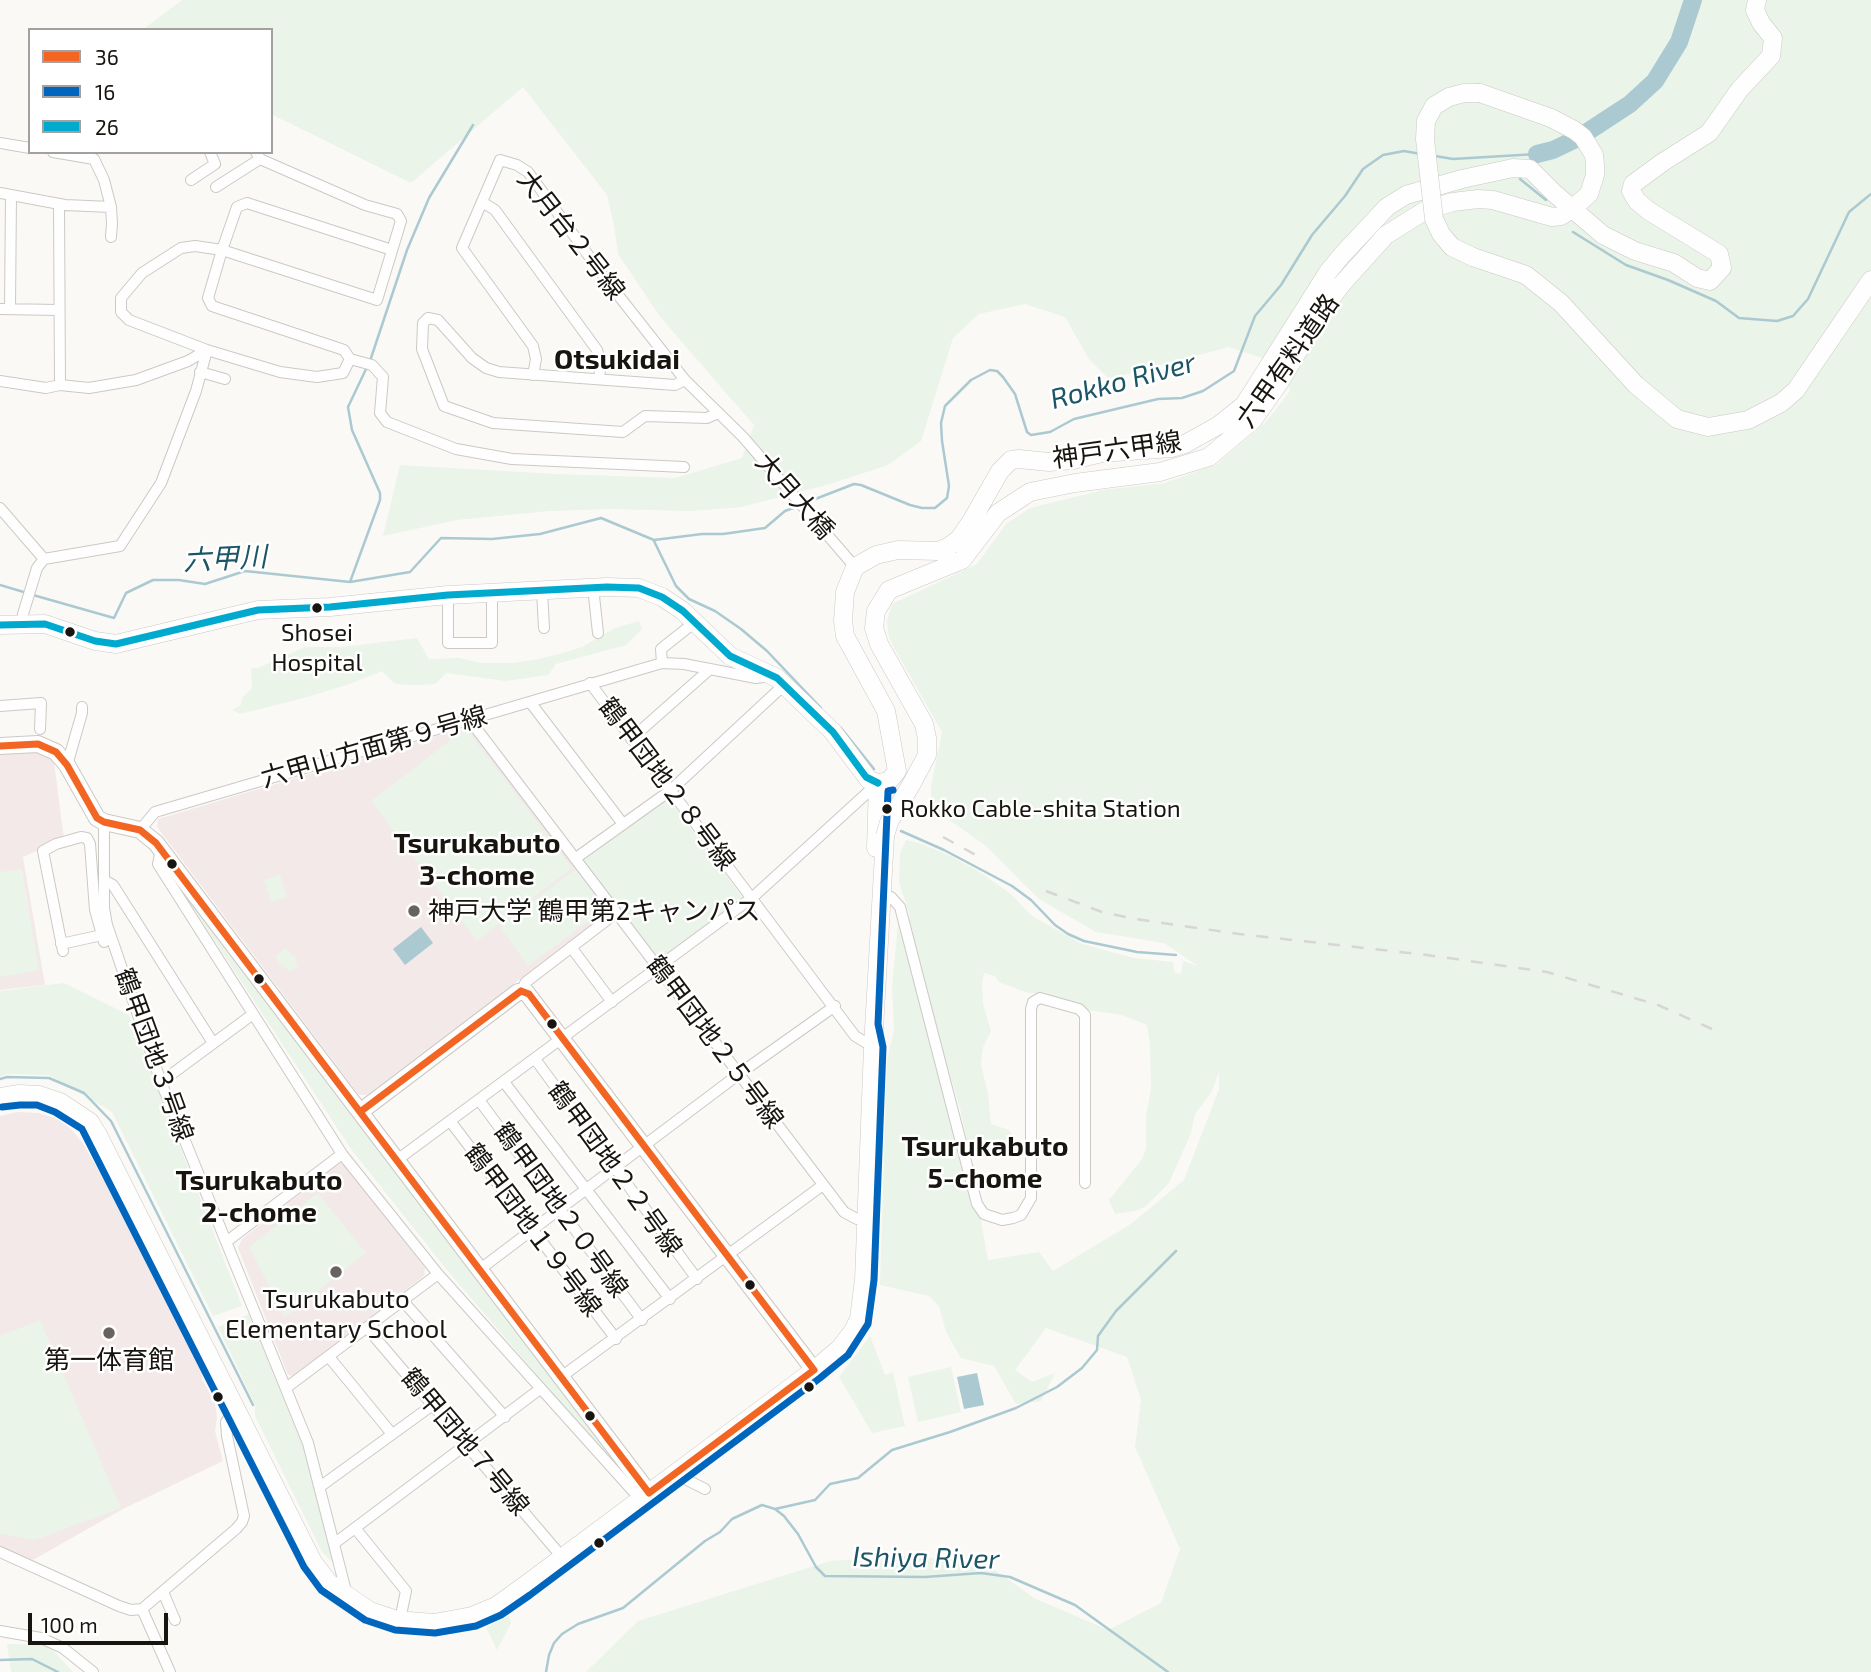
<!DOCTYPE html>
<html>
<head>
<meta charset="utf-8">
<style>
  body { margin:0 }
  #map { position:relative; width:1871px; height:1672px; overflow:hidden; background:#fbf9f6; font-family:"Exo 2",sans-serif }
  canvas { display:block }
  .legend { position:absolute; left:28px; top:28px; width:245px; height:126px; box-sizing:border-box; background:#fff; border:2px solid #a3a19f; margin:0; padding:9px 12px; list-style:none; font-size:21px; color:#18140f }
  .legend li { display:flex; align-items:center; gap:14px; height:35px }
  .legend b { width:35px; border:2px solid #a3a19f }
  .scale { position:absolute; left:28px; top:1613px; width:140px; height:32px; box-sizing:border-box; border:4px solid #18140f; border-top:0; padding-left:9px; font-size:21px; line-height:24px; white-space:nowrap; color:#18140f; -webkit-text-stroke:5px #fff; paint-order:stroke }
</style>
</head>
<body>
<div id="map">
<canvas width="1871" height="1672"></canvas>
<ul class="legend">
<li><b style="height:9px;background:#f26522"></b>36</li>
<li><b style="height:9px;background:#0065bd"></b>16</li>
<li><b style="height:9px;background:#00a9ce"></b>26</li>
</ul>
<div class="scale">100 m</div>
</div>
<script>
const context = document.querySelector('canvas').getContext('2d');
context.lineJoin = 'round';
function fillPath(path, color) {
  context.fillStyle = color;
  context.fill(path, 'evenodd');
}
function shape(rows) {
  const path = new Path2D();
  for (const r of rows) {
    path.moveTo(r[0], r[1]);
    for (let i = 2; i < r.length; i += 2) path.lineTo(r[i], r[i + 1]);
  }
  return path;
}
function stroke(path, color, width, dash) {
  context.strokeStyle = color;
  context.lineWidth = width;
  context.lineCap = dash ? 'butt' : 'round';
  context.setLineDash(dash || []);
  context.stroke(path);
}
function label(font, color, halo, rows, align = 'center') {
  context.font = font + ' "Exo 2","Noto Sans JP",sans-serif';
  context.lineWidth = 5;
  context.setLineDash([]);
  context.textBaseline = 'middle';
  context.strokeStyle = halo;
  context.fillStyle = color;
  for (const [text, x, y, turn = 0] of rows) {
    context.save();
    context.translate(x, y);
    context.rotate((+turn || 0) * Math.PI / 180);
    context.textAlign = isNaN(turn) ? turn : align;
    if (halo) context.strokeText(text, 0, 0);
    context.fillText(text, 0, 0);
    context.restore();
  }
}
fillPath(shape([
  [467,727,471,728,608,909,606,914,367,1095,359,1095,157,827,158,819],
  [36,752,45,754,54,762,64,839,23,857,45,985,0,990,0,753],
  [17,1112,39,1113,57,1119,70,1128,82,1142,111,1191,203,1374,202,1379,215,1403,217,1418,215,1431,223,1461,123,1509,33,1560,0,1547,0,1116],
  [339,1163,345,1165,425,1268,424,1276,294,1376,288,1375,238,1248,242,1239]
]), '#f3e9e9');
fillPath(shape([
  [182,0,1871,0,1871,1672,586,1672,638,1621,830,1561,901,1556,984,1562,1034,1598,1108,1630,1161,1603,1180,1549,1135,1447,1141,1400,1127,1357,1046,1328,1015,1370,1032,1382,1055,1373,1041,1401,1016,1404,994,1366,961,1358,946,1332,939,1306,929,1296,880,1285,887,1060,894,1030,892,986,898,924,916,978,935,1065,967,1179,980,1215,988,1260,1039,1252,1053,1271,1131,1224,1184,1180,1219,1089,1219,1072,1211,1093,1195,1114,1191,1133,1169,1183,1145,1207,1135,1211,1115,1214,1109,1200,1142,1159,1146,1148,1146,1116,1151,1089,1150,1045,1147,1025,1122,1015,1081,1009,1047,994,1028,993,999,982,995,976,984,973,982,984,983,1004,991,1031,983,1047,981,1064,988,1094,991,1124,1009,1130,1016,1141,996,1145,975,1144,970,1157,960,1108,905,926,910,916,899,882,900,853,906,840,919,843,951,856,978,871,1011,894,1032,916,1082,944,1134,958,1173,962,1175,973,1181,974,1183,961,1198,966,1164,943,1096,932,1039,899,986,846,931,807,931,786,942,732,897,653,889,637,887,621,892,604,977,564,1006,524,1030,508,1103,490,1165,483,1217,464,1266,422,1290,391,1284,370,1262,358,1229,347,1109,379,1089,359,1065,317,1025,304,979,314,953,338,921,441,888,465,830,484,741,507,692,511,610,509,550,511,457,520,383,536,400,465,555,474,675,478,742,458,754,425,661,318,618,254,614,225,607,195,523,87,411,183,271,114,271,30,142,30],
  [639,621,642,629,626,645,556,664,548,675,506,681,446,673,435,684,415,685,395,684,382,671,347,685,300,699,240,714,232,710,241,705,242,698,252,688,251,668,258,668,305,647,341,647,417,638,429,659,459,658,482,663,512,663,534,660,563,653,582,647,615,628],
  [466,728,572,868,477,941,371,801],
  [664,801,672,803,743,898,661,958,654,957,583,861],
  [167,868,381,1147,627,1480,447,1270,351,1149],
  [22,869,39,970,0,977,0,872],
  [576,869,605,909,528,966,499,926],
  [280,875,287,897,271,902,264,880],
  [285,948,295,957,298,968,289,971,278,962,275,956],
  [64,983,129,1015,242,1306,213,1316,112,1112,49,1075,7,1074,0,1077,0,991],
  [318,1193,366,1253,285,1317,249,1247],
  [249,1314,307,1456,337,1567,322,1552,255,1416,255,1405,218,1327],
  [40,1320,121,1508,35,1540,0,1534,0,1336],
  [870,1336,885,1375,893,1372,905,1426,872,1433,839,1377],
  [951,1367,961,1412,918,1422,908,1377],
  [509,1616,511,1623,497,1650,486,1627],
  [7,1644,48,1645,73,1672,11,1672]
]), '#eaf4e8');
fillPath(shape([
  [421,927,433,943,405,965,393,949],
  [977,1373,984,1405,964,1409,957,1377]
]), '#abc9d1');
stroke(shape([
  [1435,156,1453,159,1537,154],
  [1520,179,1546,200],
  [1573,232,1626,265,1668,280,1716,301,1739,318,1777,321,1793,316,1808,299,1849,212,1871,194],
  [370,361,407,250,429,198,473,125],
  [805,503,854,484,861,485,910,505,922,508,935,508,947,498,949,486,942,441,941,423,945,406,971,380,990,370,997,371,1003,377,1015,394,1027,432,1031,435,1050,432,1074,419,1158,399,1182,398,1203,391,1234,371,1255,316,1281,285,1312,235,1345,196,1363,169,1383,155,1404,151,1421,154],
  [654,541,676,586,689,599,715,611,741,629,767,651,821,708],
  [350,582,380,500,380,493,352,430,348,407,367,367],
  [0,585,27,593],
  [33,595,114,618,126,593,153,580,179,580,205,584,245,571,350,582,410,572,441,538,492,539,540,534,601,518,654,540,702,534,723,534,765,528,785,511,799,506],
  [841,728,874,769],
  [901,831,944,850,1012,886,1031,900,1055,925,1068,934,1084,941,1137,952,1176,955],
  [0,1079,7,1077,49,1078,84,1093,111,1121,253,1405],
  [775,1509,815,1500,830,1484,858,1478,892,1450,950,1432,1016,1408,1057,1387,1082,1368,1097,1350,1098,1336,1116,1311,1176,1251],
  [0,1660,32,1659,58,1672],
  [546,1672,549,1655,554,1643,562,1634,578,1624,623,1608,705,1541,720,1532,732,1519,762,1505,775,1509,784,1516,798,1534,816,1567,825,1576,925,1577,981,1573,1010,1577,1075,1605,1168,1672]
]), '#abc9d1', 2.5);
stroke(shape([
  [1537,154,1553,150,1578,138,1630,104,1655,81,1679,42,1693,0]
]), '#abc9d1', 18);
const street = shape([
  [0,143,30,148],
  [53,152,94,159,104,180,111,207,112,224,111,237],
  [256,152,260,159,365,205,397,214,401,221,377,300,222,250,208,298,212,306,344,350,350,359,343,373,317,377,280,372,207,350,129,320,121,312,121,298,142,273,181,248,195,246,222,250,237,207,247,203,392,250],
  [191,180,215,164,210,152],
  [216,187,260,159],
  [0,193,65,205,111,207],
  [482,202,495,210,597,350,601,363,599,378],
  [59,204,60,385],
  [0,309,58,310],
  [10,309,11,195],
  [350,359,372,365,383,377,380,413,387,422,456,449,512,459,684,467],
  [200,372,225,379],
  [533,375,536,359,533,346,462,248,500,160,517,165,528,172,607,281,685,380,743,437,855,567],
  [685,380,675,385,499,372,486,368,472,358,438,320,428,318,423,323,422,349,444,406,493,423,623,432,645,416,707,418,718,413],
  [0,381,46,388,60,385,89,388,136,380,188,361,207,350],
  [0,508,44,559],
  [44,559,120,546,161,483,196,391,207,350],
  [593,587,598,633],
  [542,591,544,628],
  [448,595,448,643,492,643,492,593],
  [22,624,23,614,37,568,44,559],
  [662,663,661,649,695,622],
  [590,683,855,1036,873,1047],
  [530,702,623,824],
  [0,706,41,703,40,729],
  [469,719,844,1212,857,1219,866,1219],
  [631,739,710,669],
  [67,765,82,713,82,707],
  [104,822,104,908,107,925,161,1082,308,1443,347,1595],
  [140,830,155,812,662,663,684,664,756,678,763,677,768,673],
  [161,849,158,864,342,1154,438,1274,640,1499],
  [576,858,671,790,785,684],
  [104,880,113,885,213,1043],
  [891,897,900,907,977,1204,984,1214,1002,1220,1013,1218,1021,1215,1031,1198,1031,1009,1033,1002,1040,998,1079,1009,1085,1015,1085,1183],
  [61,944,102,935],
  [571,947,612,1002],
  [63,951,43,851,56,844,81,837,87,838,90,844,95,910,104,942,111,937],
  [521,991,526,982,616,913],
  [535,1059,697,1279],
  [161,1082,253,1014],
  [504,1082,670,1299],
  [479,1100,642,1320],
  [450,1121,616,1339],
  [397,1160,753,897,878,783],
  [226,1242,342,1154],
  [479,1270,739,1074,835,1006],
  [403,1301,505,1417],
  [367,1328,562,1557],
  [329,1357,392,1434],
  [561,1377,823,1185],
  [286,1388,438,1274],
  [675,1474,705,1489],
  [321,1486,434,1404],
  [355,1528,406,1591,400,1620],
  [335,1543,540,1389],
  [0,1552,119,1606,131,1610,142,1609,236,1529,242,1522,244,1516,227,1436,226,1422,235,1409],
  [163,1592,175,1620],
  [142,1609,170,1672],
  [0,1631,41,1638,63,1648,93,1672]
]);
const secondary = shape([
  [0,746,38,744,56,752,67,765,97,818,104,822,140,830,156,843,649,1493],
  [360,1112,518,992,526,992,814,1370]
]);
const primary = shape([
  [1473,257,1526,275,1561,303,1636,385,1677,419,1708,427,1748,420,1781,403,1796,390,1871,280],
  [0,625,45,624,95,641,116,644,258,610,330,607,448,595,607,587,639,588,662,597,683,611,730,656,777,678,833,732,869,780,878,783,889,781,897,771,886,711,845,636,843,621,845,592,855,567,876,555,898,550,938,551,948,547,959,539,972,520,1000,471,1011,460,1019,459,1049,462,1073,460,1102,453,1172,448,1185,444,1219,425,1244,405,1328,272,1342,255,1387,207,1406,195,1462,179,1513,168,1530,169,1554,193,1603,235,1635,251,1674,263,1697,278,1710,281,1722,268,1719,254,1649,211,1637,201,1631,191,1633,184,1663,162,1709,133,1740,89,1771,56,1773,38,1761,23,1755,10,1757,0],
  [911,785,927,755,927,738,924,724,879,644,874,628,876,611,889,590,962,560,998,513,1030,492,1075,483,1160,472,1209,457,1253,420,1281,380,1323,309,1341,285,1386,235,1426,210,1453,202,1478,199,1493,200,1552,217,1561,216,1572,209,1589,194,1595,175,1595,165,1594,155,1583,137,1574,130,1551,118,1480,93],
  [876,848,878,783],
  [0,1097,19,1094,39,1095,60,1102,90,1122,98,1135,313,1562,329,1583,370,1611,397,1620,434,1623,472,1616,496,1606,524,1586,814,1370,840,1348,853,1331,859,1319,864,1280,873,1047,885,836]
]);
stroke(street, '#ccc9c5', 12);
stroke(secondary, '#ccc9c5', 18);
stroke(primary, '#ccc9c5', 19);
stroke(street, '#fefefe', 10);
stroke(secondary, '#fefefe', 16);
stroke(primary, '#fefefe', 18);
stroke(shape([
  [943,837,985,860],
  [1046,891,1102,912,1135,919,1239,934,1427,955,1547,972,1658,1005,1712,1029]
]), '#d7d6d5', 2.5, [12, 12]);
const primaryBridge = shape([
  [1473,257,1452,247,1441,234,1434,219,1425,139,1426,121,1434,106,1449,97,1464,93,1480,93],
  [885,836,889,822,911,785]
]);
stroke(primaryBridge, '#ccc9c5', 19, []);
stroke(primaryBridge, '#fefefe', 18);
stroke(shape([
  [0,746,38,744,56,752,67,765,97,818,104,822,140,830,156,843,649,1493],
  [521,991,529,994,814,1370],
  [360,1112,521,991],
  [649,1493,814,1370]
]), '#f26522', 7);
stroke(shape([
  [2,1107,20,1105,37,1105,55,1112,82,1129,304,1567,321,1590,365,1620,395,1630,435,1633,476,1626,501,1615,530,1595,820,1378,848,1355,868,1324,874,1280,883,1047,878,1024,888,791,893,790]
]), '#0065bd', 7);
stroke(shape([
  [0,625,45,624,95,641,116,644,258,610,330,607,448,595,607,587,639,588,662,597,683,611,730,656,777,678,833,732,866,777,878,783]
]), '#00a9ce', 7);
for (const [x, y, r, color] of [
  [317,608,6,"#18140f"],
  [70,632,6,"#18140f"],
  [887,809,6,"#18140f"],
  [172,864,6,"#18140f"],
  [414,911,7,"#676460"],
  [259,979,6,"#18140f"],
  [552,1024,6,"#18140f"],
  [336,1272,7,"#676460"],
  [750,1285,6,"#18140f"],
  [109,1333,7,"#676460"],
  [809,1387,6,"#18140f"],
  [218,1397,6,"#18140f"],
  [590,1416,6,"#18140f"],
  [599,1543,6,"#18140f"]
]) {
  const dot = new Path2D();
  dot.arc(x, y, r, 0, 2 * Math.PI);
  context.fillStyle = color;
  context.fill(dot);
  stroke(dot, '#fff', 2.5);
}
label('24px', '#18140f', '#fff', [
  ["Shosei",317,633],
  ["Hospital",317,663],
  ["Rokko Cable-shita Station",900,809,"left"]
]);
label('26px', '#18140f', '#fff', [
  ["大月台２号線",571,235,52],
  ["六甲有料道路",1288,361,-55],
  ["神戸六甲線",1117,450,-8],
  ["大月大橋",795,496,49],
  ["六甲山方面第９号線",374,747,-16],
  ["鶴甲団地２８号線",667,784,53],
  ["鶴甲団地２５号線",715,1042,53],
  ["鶴甲団地３号線",154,1055,70],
  ["鶴甲団地２２号線",615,1169,54],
  ["鶴甲団地２０号線",561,1210,54],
  ["鶴甲団地１９号線",533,1230,53],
  ["鶴甲団地７号線",465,1442,50]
]);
label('26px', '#18140f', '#fff', [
  ["神戸大学 鶴甲第2キャンパス",428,911,"left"],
  ["Tsurukabuto",336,1299],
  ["Elementary School",336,1329],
  ["第一体育館",109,1360]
]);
label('bold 28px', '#18140f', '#fff', [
  ["Otsukidai",617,360],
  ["Tsurukabuto",477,844],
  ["3-chome",477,876],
  ["Tsurukabuto",985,1147],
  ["5-chome",985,1179],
  ["Tsurukabuto",259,1181],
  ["2-chome",259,1213]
]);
label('italic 28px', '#1c5666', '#fff', [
  ["Rokko River",1123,381,-15],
  ["六甲川",225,559,-3],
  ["Ishiya River",926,1558,1]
]);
</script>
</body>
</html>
